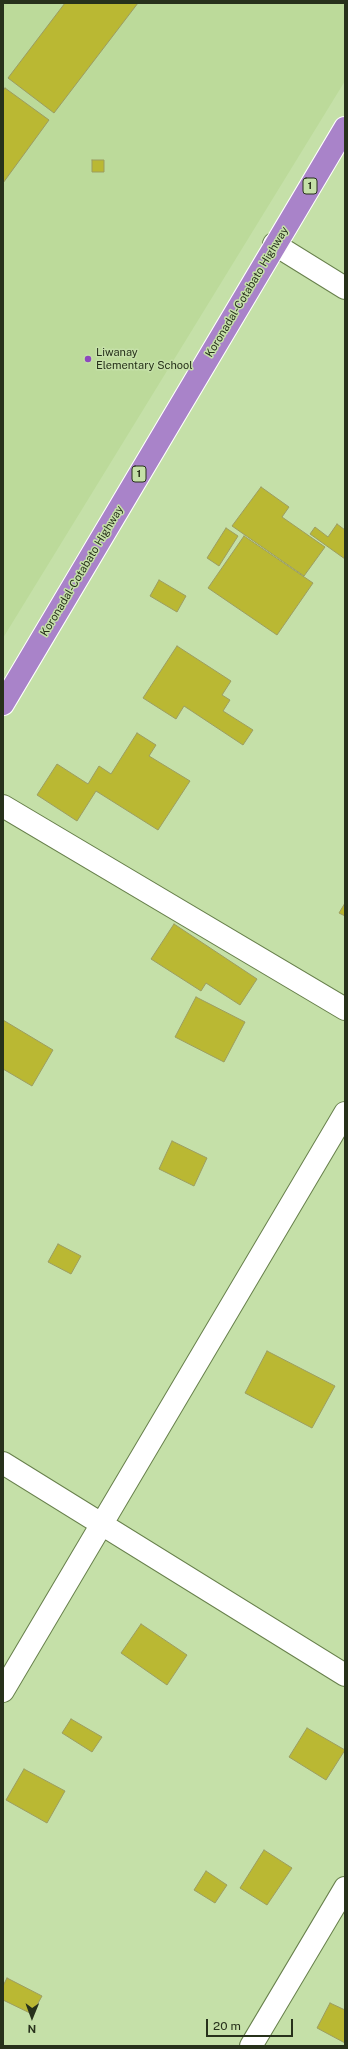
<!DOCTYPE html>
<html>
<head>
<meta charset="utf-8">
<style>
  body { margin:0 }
  #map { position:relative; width:348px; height:2049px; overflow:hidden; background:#c5e0a8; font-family:"Public Sans",sans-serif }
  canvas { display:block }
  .frame { position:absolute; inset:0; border:4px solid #27311b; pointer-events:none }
  .north { position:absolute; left:12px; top:1997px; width:40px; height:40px; -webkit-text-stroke:3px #c5e0a8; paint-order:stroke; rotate:181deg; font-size:11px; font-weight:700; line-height:16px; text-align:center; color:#27311b }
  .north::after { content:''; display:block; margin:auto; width:14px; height:18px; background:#27311b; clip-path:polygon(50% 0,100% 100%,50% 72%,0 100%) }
  .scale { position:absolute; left:206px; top:2019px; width:87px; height:18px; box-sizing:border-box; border:2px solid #27311b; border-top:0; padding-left:5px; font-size:12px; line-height:14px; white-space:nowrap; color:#27311b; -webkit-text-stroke:3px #c5e0a8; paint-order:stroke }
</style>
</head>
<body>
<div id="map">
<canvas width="348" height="2049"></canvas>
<div class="frame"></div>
<div class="north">N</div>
<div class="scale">20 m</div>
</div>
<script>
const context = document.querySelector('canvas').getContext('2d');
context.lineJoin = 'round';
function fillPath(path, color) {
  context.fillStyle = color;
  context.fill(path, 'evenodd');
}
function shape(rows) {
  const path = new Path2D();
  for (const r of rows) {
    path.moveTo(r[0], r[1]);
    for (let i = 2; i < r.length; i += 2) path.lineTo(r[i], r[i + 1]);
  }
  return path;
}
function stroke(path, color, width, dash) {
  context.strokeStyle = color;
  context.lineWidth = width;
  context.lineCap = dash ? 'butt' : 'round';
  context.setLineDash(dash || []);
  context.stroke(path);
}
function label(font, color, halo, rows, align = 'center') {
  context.font = font + ' "Public Sans",sans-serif';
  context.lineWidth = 3;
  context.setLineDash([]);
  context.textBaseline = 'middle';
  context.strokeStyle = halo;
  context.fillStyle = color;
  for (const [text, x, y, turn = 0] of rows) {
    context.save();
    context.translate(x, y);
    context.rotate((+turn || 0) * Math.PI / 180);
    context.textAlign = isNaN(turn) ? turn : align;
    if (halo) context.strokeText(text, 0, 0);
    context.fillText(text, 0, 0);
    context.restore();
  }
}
fillPath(shape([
  [3,3,345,3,345,81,3,638]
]), '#bcda9a');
const building = shape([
  [65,3,138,3,54,113,8,78,65,3],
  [5,88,49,120,3,183,3,91,5,88],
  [92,160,104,160,104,172,92,172,92,160],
  [261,487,289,507,282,517,325,547,304,576,232,526,261,487],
  [337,524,345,530,345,559,310,534,315,527,328,537,337,524],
  [226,528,238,536,219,566,207,558,226,528],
  [244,536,313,583,277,635,208,588,244,536],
  [159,580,186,596,177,612,150,596,159,580],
  [177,646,231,681,222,695,230,700,223,711,253,730,243,745,184,706,176,719,143,698,177,646],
  [137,733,156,745,149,756,190,781,158,830,96,791,77,821,37,795,57,764,88,784,99,766,111,774,137,733],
  [345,903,345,916,339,913,345,903],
  [174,924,257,979,240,1005,206,983,201,991,151,959,174,924],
  [196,997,245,1022,224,1062,175,1037,196,997],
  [3,1020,53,1050,32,1086,3,1069,3,1020],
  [172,1141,207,1158,194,1186,159,1169,172,1141],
  [58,1244,81,1256,71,1274,48,1262,58,1244],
  [267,1351,335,1386,312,1428,245,1393,267,1351],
  [141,1624,187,1655,167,1685,121,1653,141,1624],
  [71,1719,102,1737,92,1752,62,1733,71,1719],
  [307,1728,345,1750,326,1780,289,1757,307,1728],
  [24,1769,65,1791,47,1823,6,1800,24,1769],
  [264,1850,292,1868,267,1905,240,1888,264,1850],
  [206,1871,227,1885,215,1903,194,1890,206,1871],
  [7,1978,42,1996,32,2014,3,2000,3,1986,7,1978],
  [330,2003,345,2010,345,2043,317,2028,330,2003]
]);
fillPath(building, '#bab833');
stroke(building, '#9c9d61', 1);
const minor = shape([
  [274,244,345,288],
  [3,806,345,1009],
  [3,1463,345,1675],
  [3,1691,345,1113],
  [251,2046,345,1888]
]);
const highway = shape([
  [3,704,345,128]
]);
stroke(minor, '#68804c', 24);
stroke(highway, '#fff', 24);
stroke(minor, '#fff', 22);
stroke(highway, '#a983c9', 22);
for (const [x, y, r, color] of [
  [88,359,4,"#8d49bd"]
]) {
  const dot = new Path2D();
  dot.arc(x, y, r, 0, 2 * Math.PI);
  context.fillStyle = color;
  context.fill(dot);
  stroke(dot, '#c5e0a8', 1.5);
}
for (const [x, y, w] of [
  [310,186,14],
  [139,474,14]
]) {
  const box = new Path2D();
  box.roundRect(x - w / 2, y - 8, w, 16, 3);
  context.fillStyle = '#c5e0a8';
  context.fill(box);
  stroke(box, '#27311b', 1);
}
label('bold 10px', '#27311b', null, [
  ["1",310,186],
  ["1",139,474]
]);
label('11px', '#27311b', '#c5e0a8', [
  ["Koronadal-Cotabato Highway",247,292,-59],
  ["Koronadal-Cotabato Highway",82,571,-59]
]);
label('11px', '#27311b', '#c5e0a8', [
  ["Liwanay",96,353],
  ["Elementary School",96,366]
], 'left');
</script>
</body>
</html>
